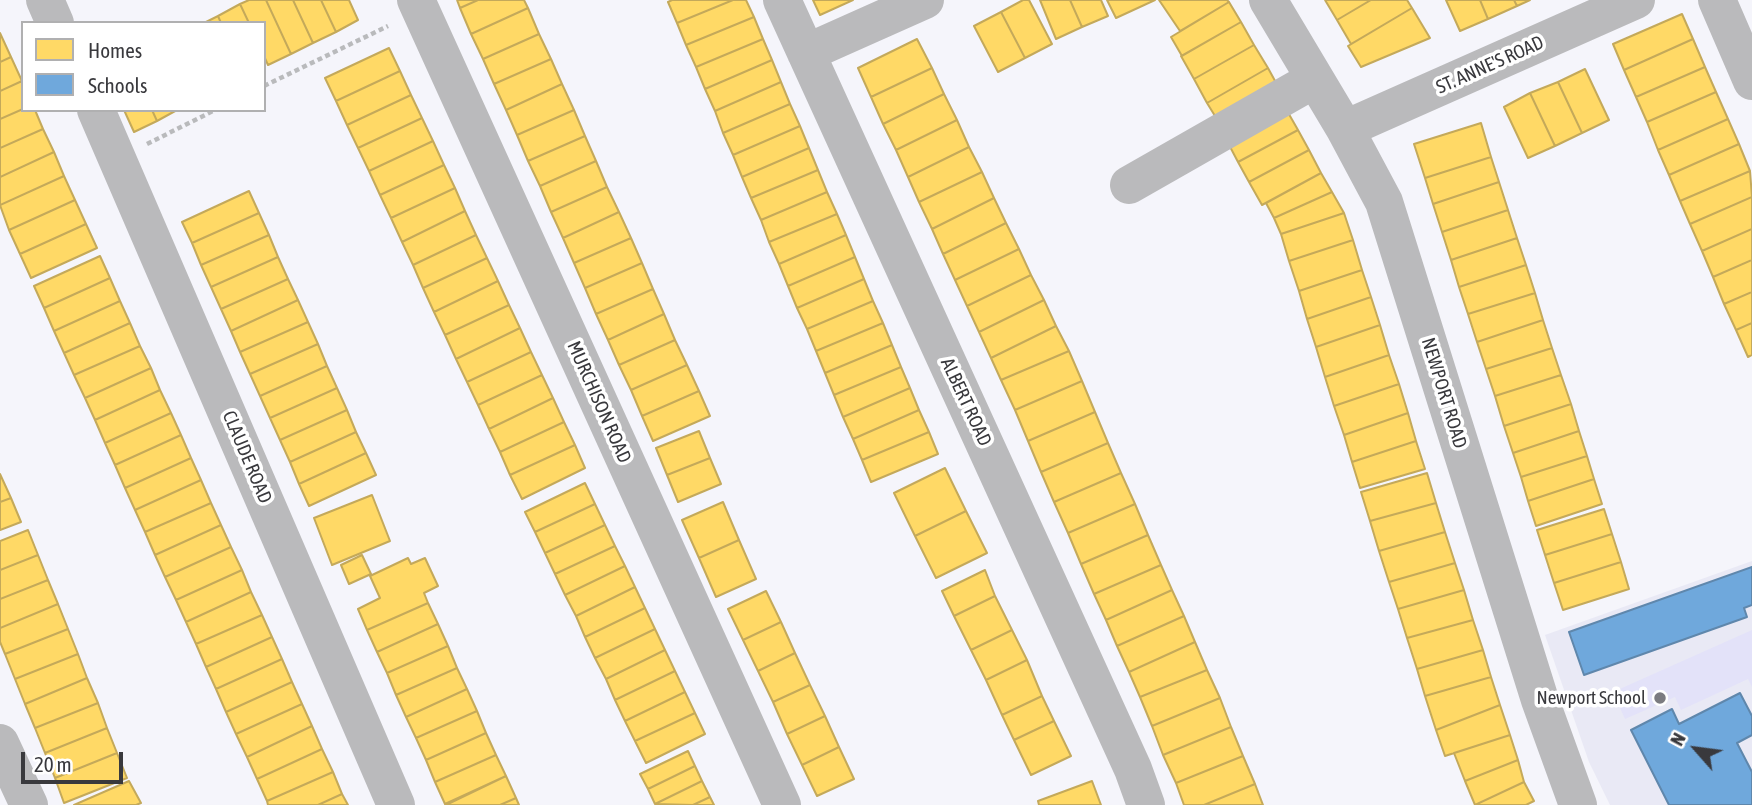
<!DOCTYPE html>
<html>
<head>
<meta charset="utf-8">
<style>
  body { margin:0 }
  #map { position:relative; width:1752px; height:805px; overflow:hidden; background:#f5f5fb; font-family:"Asap Condensed",sans-serif }
  canvas { display:block }
  .legend { position:absolute; left:21px; top:21px; width:245px; height:91px; box-sizing:border-box; background:#fff; border:2px solid #b0b0b1; margin:0; padding:9px 12px; list-style:none; font-size:21px; color:#39393d }
  .legend li { display:flex; align-items:center; gap:14px; height:35px }
  .legend b { width:35px; border:2px solid #b0b0b1 }
  .north { position:absolute; left:1661px; top:714px; width:70px; height:70px; -webkit-text-stroke:5px #fff; paint-order:stroke; rotate:298deg; font-size:19px; font-weight:700; line-height:28px; text-align:center; color:#39393d }
  .north::after { content:''; display:block; margin:auto; width:24px; height:32px; background:#39393d; clip-path:polygon(50% 0,100% 100%,50% 72%,0 100%) }
  .scale { position:absolute; left:21px; top:752px; width:102px; height:32px; box-sizing:border-box; border:4px solid #39393d; border-top:0; padding-left:9px; font-size:21px; line-height:24px; white-space:nowrap; color:#39393d; -webkit-text-stroke:5px #fff; paint-order:stroke }
</style>
</head>
<body>
<div id="map">
<canvas width="1752" height="805"></canvas>
<ul class="legend">
<li><b style="height:19px;background:#ffd966"></b>Homes</li>
<li><b style="height:19px;background:#6fa8dc"></b>Schools</li>
</ul>
<div class="north">N</div>
<div class="scale">20 m</div>
</div>
<script>
const context = document.querySelector('canvas').getContext('2d');
context.lineJoin = 'round';
function fillPath(path, color) {
  context.fillStyle = color;
  context.fill(path, 'evenodd');
}
function shape(rows) {
  const path = new Path2D();
  for (const r of rows) {
    path.moveTo(r[0], r[1]);
    for (let i = 2; i < r.length; i += 2) path.lineTo(r[i], r[i + 1]);
  }
  return path;
}
function stroke(path, color, width, dash) {
  context.strokeStyle = color;
  context.lineWidth = width;
  context.lineCap = dash ? 'butt' : 'round';
  context.setLineDash(dash || []);
  context.stroke(path);
}
function label(font, color, halo, rows, align = 'center') {
  context.font = font + ' "Asap Condensed",sans-serif';
  context.lineWidth = 7;
  context.setLineDash([]);
  context.textBaseline = 'middle';
  context.strokeStyle = halo;
  context.fillStyle = color;
  for (const [text, x, y, turn = 0] of rows) {
    context.save();
    context.translate(x, y);
    context.rotate((+turn || 0) * Math.PI / 180);
    context.textAlign = isNaN(turn) ? turn : align;
    if (halo) context.strokeText(text, 0, 0);
    context.fillText(text, 0, 0);
    context.restore();
  }
}
fillPath(shape([
  [1752,561,1752,805,1610,805,1589,762,1545,635]
]), '#e9e9f5');
fillPath(shape([
  [1752,630,1752,687,1748,679,1681,710,1675,697,1625,719,1613,692]
]), '#e3e2f9');
const homes = shape([
  [249,0,266,0,291,54,268,65,264,56,264,23,249,23,240,4,249,0],
  [266,0,293,0,313,43,291,54,266,0],
  [293,0,321,0,336,32,313,43,293,0],
  [321,0,349,0,358,20,336,32,321,0],
  [457,0,478,0,460,8,457,0],
  [478,0,524,0,528,8,471,34,460,8,478,0],
  [672,0,733,0,677,23,668,2,672,0],
  [733,0,746,0,754,17,686,45,677,23,733,0],
  [813,0,853,0,820,15,813,0],
  [1023,0,1029,0,1052,44,1025,58,1001,12,1023,0],
  [1040,0,1070,0,1082,27,1056,39,1040,0],
  [1070,0,1101,0,1108,16,1082,27,1070,0],
  [1107,0,1155,0,1116,18,1107,0],
  [1159,0,1227,0,1229,2,1180,31,1159,0],
  [1325,0,1371,0,1337,20,1325,0],
  [1371,0,1407,0,1412,8,1351,44,1337,20,1371,0],
  [1446,0,1480,0,1488,19,1460,31,1446,0],
  [1480,0,1514,0,1517,6,1488,19,1480,0],
  [1514,0,1530,0,1517,6,1514,0],
  [1229,2,1241,22,1182,56,1171,37,1229,2],
  [240,4,249,23,221,23,218,16,240,4],
  [528,8,539,34,483,59,471,34,528,8],
  [1412,8,1430,38,1361,67,1348,46,1412,8],
  [1001,12,1025,58,998,72,974,26,1001,12],
  [1682,14,1693,39,1624,70,1613,44,1682,14],
  [218,16,221,23,204,23,218,16],
  [754,17,763,39,696,67,686,45,754,17],
  [1241,22,1254,45,1194,79,1181,56,1241,22],
  [0,33,11,57,0,62,0,33],
  [539,34,551,59,494,84,483,59,539,34],
  [763,39,772,60,705,89,696,67,763,39],
  [917,39,932,68,871,97,858,68,917,39],
  [1693,39,1705,67,1636,97,1624,70,1693,39],
  [1254,45,1268,68,1207,103,1194,79,1254,45],
  [389,48,400,71,336,101,325,78,389,48],
  [11,57,22,81,0,91,0,62,11,57],
  [551,59,562,84,506,110,494,84,551,59],
  [772,60,781,82,715,111,705,89,772,60],
  [1705,67,1716,92,1647,122,1636,97,1705,67],
  [932,68,944,94,883,124,871,97,932,68],
  [1268,68,1280,90,1220,124,1207,103,1268,68],
  [1585,69,1609,120,1582,133,1558,82,1585,69],
  [400,71,411,95,347,125,336,101,400,71],
  [22,81,23,109,0,119,0,91,22,81],
  [781,82,790,104,723,133,715,111,781,82],
  [1558,82,1582,133,1555,146,1530,93,1558,82],
  [562,84,574,110,517,135,506,110,562,84],
  [1716,92,1728,119,1658,150,1647,122,1716,92],
  [1530,93,1555,146,1528,158,1504,107,1530,93],
  [944,94,957,120,896,150,883,124,944,94],
  [411,95,422,118,358,148,347,125,411,95],
  [790,104,800,126,733,155,723,133,790,104],
  [23,109,35,110,43,129,0,148,0,119,23,109],
  [1286,109,1298,130,1238,162,1227,141,1286,109],
  [124,110,152,110,157,121,134,132,124,110],
  [152,110,177,110,157,121,152,110],
  [574,110,585,136,528,161,517,135,574,110],
  [422,118,433,141,369,171,358,148,422,118],
  [1728,119,1739,144,1669,175,1658,150,1728,119],
  [957,120,969,147,908,177,896,150,957,120],
  [1481,123,1491,157,1425,178,1414,144,1481,123],
  [800,126,809,148,742,177,733,155,800,126],
  [43,129,54,152,0,177,0,148,43,129],
  [1298,130,1309,150,1249,182,1238,162,1298,130],
  [585,136,596,161,540,186,528,161,585,136],
  [433,141,444,165,380,195,369,171,433,141],
  [1739,144,1750,171,1680,201,1669,175,1739,144],
  [969,147,982,172,919,202,908,177,969,147],
  [809,148,818,170,751,198,742,177,809,148],
  [1309,150,1321,173,1262,205,1249,182,1309,150],
  [54,152,64,176,0,205,0,177,54,152],
  [1491,157,1499,182,1433,204,1425,178,1491,157],
  [596,161,607,187,551,212,540,186,596,161],
  [444,165,455,188,391,218,380,195,444,165],
  [818,170,827,192,761,220,751,198,818,170],
  [1750,171,1752,197,1690,224,1680,201,1750,171],
  [982,172,994,198,932,229,919,202,982,172],
  [1321,173,1332,192,1274,218,1266,203,1321,173],
  [64,176,75,200,9,230,0,205,64,176],
  [1499,182,1508,210,1442,232,1433,204,1499,182],
  [607,187,619,212,563,238,551,212,607,187],
  [455,188,465,211,402,242,391,218,455,188],
  [249,191,259,213,192,243,182,222,249,191],
  [827,192,837,214,769,242,761,220,827,192],
  [1332,192,1344,213,1281,234,1274,218,1332,192],
  [1752,197,1752,229,1702,251,1690,224,1752,197],
  [994,198,1006,223,943,254,932,229,994,198],
  [75,200,86,224,20,254,9,230,75,200],
  [1508,210,1517,238,1451,260,1442,232,1508,210],
  [465,211,476,235,413,265,402,242,465,211],
  [619,212,631,238,574,263,563,238,619,212],
  [259,213,269,235,201,265,192,243,259,213],
  [1344,213,1353,240,1289,261,1281,234,1344,213],
  [837,214,846,235,779,264,769,242,837,214],
  [1006,223,1019,249,955,280,943,254,1006,223],
  [86,224,97,248,31,278,20,254,86,224],
  [1752,229,1752,260,1713,277,1702,251,1752,229],
  [269,235,278,257,211,287,201,265,269,235],
  [476,235,487,258,423,288,413,265,476,235],
  [846,235,855,257,788,286,779,264,846,235],
  [631,238,642,263,585,288,574,263,631,238],
  [1517,238,1526,265,1459,287,1451,260,1517,238],
  [1353,240,1362,270,1299,291,1289,261,1353,240],
  [1019,249,1031,275,967,306,955,280,1019,249],
  [100,256,110,278,44,308,34,286,100,256],
  [278,257,288,279,221,309,211,287,278,257],
  [855,257,864,279,797,308,788,286,855,257],
  [487,258,498,281,434,312,423,288,487,258],
  [1752,260,1752,292,1724,304,1713,277,1752,260],
  [642,263,653,289,596,314,585,288,642,263],
  [1526,265,1535,293,1468,314,1459,287,1526,265],
  [1362,270,1371,297,1307,319,1299,291,1362,270],
  [1031,275,1044,300,979,332,967,306,1031,275],
  [110,278,120,301,54,331,44,308,110,278],
  [288,279,298,300,231,331,221,309,288,279],
  [864,279,873,301,807,329,797,308,864,279],
  [498,281,509,305,445,335,434,312,498,281],
  [653,289,664,314,608,340,596,314,653,289],
  [1752,292,1752,323,1736,330,1724,304,1752,292],
  [1535,293,1543,320,1477,342,1468,314,1535,293],
  [1371,297,1380,325,1316,347,1307,319,1371,297],
  [298,300,308,322,240,352,231,331,298,300],
  [1044,300,1056,326,991,358,979,332,1044,300],
  [120,301,130,323,64,353,54,331,120,301],
  [873,301,883,323,816,351,807,329,873,301],
  [509,305,520,328,456,359,445,335,509,305],
  [664,314,675,340,619,365,608,340,664,314],
  [1543,320,1552,348,1486,369,1477,342,1543,320],
  [308,322,318,344,250,374,240,352,308,322],
  [130,323,140,346,74,375,64,353,130,323],
  [883,323,892,345,825,373,816,351,883,323],
  [1752,323,1752,355,1748,357,1736,330,1752,323],
  [1380,325,1389,355,1325,377,1316,347,1380,325],
  [1056,326,1069,351,1001,380,991,358,1056,326],
  [520,328,531,352,467,382,456,359,520,328],
  [675,340,687,365,631,390,619,365,675,340],
  [318,344,327,366,260,396,250,374,318,344],
  [892,345,901,367,834,395,825,373,892,345],
  [140,346,151,368,85,398,74,375,140,346],
  [1552,348,1561,375,1495,396,1486,369,1552,348],
  [1069,351,1082,381,1015,410,1001,380,1069,351],
  [531,352,542,375,478,405,467,382,531,352],
  [1389,355,1399,384,1334,406,1325,377,1389,355],
  [687,365,699,391,642,416,631,390,687,365],
  [327,366,337,388,270,418,260,396,327,366],
  [901,367,910,388,843,417,834,395,901,367],
  [151,368,160,390,95,420,85,398,151,368],
  [542,375,553,398,489,429,478,405,542,375],
  [1561,375,1571,404,1504,426,1495,396,1561,375],
  [1082,381,1095,412,1028,441,1015,410,1082,381],
  [1399,384,1408,413,1344,435,1334,406,1399,384],
  [337,388,347,410,280,440,270,418,337,388],
  [910,388,919,410,853,439,843,417,910,388],
  [160,390,171,413,105,443,95,420,160,390],
  [699,391,710,416,653,441,642,416,699,391],
  [553,398,564,422,500,452,489,429,553,398],
  [1571,404,1579,431,1513,453,1504,426,1571,404],
  [347,410,356,432,290,462,280,440,347,410],
  [919,410,929,432,862,460,853,439,919,410],
  [1095,412,1108,443,1041,472,1028,441,1095,412],
  [171,413,181,435,115,465,105,443,171,413],
  [1408,413,1416,441,1352,462,1344,435,1408,413],
  [564,422,575,445,510,475,500,452,564,422],
  [699,431,710,458,667,475,656,448,699,431],
  [1579,431,1587,456,1521,477,1513,453,1579,431],
  [356,432,366,453,299,484,290,462,356,432],
  [929,432,938,454,871,482,862,460,929,432],
  [181,435,191,458,125,488,115,465,181,435],
  [1416,441,1425,469,1360,488,1352,462,1416,441],
  [1108,443,1121,473,1054,502,1041,472,1108,443],
  [575,445,585,468,522,499,510,475,575,445],
  [366,453,376,475,309,506,299,484,366,453],
  [1587,456,1594,479,1528,501,1521,477,1587,456],
  [191,458,201,480,135,510,125,488,191,458],
  [710,458,721,484,678,502,667,475,710,458],
  [945,468,966,511,915,536,894,493,945,468],
  [1121,473,1135,504,1068,533,1054,502,1121,473],
  [1427,473,1436,503,1370,521,1361,492,1427,473],
  [0,474,11,498,0,502,0,474],
  [1594,479,1602,504,1536,526,1528,501,1594,479],
  [201,480,211,503,145,532,135,510,201,480],
  [585,483,595,504,535,532,525,512,585,483],
  [372,495,390,541,332,565,314,518,372,495],
  [11,498,21,522,0,530,0,502,11,498],
  [723,502,739,540,699,558,682,520,723,502],
  [211,503,221,525,155,555,145,532,211,503],
  [1436,503,1445,532,1379,551,1370,521,1436,503],
  [595,504,605,525,545,553,535,532,595,504],
  [1135,504,1148,535,1081,564,1068,533,1135,504],
  [1604,509,1612,534,1545,555,1537,530,1604,509],
  [966,511,987,553,936,578,915,536,966,511],
  [221,525,231,547,165,577,155,555,221,525],
  [605,525,615,546,555,574,545,553,605,525],
  [28,530,38,555,0,570,0,541,28,530],
  [1445,532,1455,563,1389,582,1379,551,1445,532],
  [1612,534,1621,562,1554,583,1545,555,1612,534],
  [1148,535,1161,565,1094,594,1081,564,1148,535],
  [739,540,756,579,716,597,699,558,739,540],
  [615,546,625,566,565,595,555,574,615,546],
  [231,547,242,570,176,600,165,577,231,547],
  [38,555,48,580,0,599,0,570,38,555],
  [362,555,371,574,349,584,341,565,362,555],
  [408,558,411,564,425,558,438,586,424,593,428,603,367,630,358,609,380,598,370,576,408,558],
  [1621,562,1629,589,1563,610,1554,583,1621,562],
  [1455,563,1464,590,1398,609,1389,582,1455,563],
  [1161,565,1172,590,1106,620,1094,594,1161,565],
  [625,566,635,587,576,616,565,595,625,566],
  [242,570,251,592,186,622,176,600,242,570],
  [985,570,995,596,954,616,942,591,985,570],
  [48,580,58,604,0,628,0,599,48,580],
  [635,587,645,608,585,637,576,616,635,587],
  [1172,590,1184,616,1117,646,1106,620,1172,590],
  [1464,590,1473,620,1407,638,1398,609,1464,590],
  [766,591,781,622,743,640,728,609,766,591],
  [251,592,262,615,196,644,186,622,251,592],
  [995,596,1012,630,971,650,954,616,995,596],
  [428,603,438,624,377,652,367,630,428,603],
  [58,604,68,629,5,654,0,642,0,628,58,604],
  [645,608,655,629,595,658,585,637,645,608],
  [262,615,272,637,206,667,196,644,262,615],
  [1184,616,1195,642,1129,672,1117,646,1184,616],
  [1473,620,1483,650,1417,669,1407,638,1473,620],
  [781,622,795,653,758,671,743,640,781,622],
  [438,624,448,646,387,673,377,652,438,624],
  [68,629,78,654,15,679,5,654,68,629],
  [655,629,665,650,606,679,595,658,655,629],
  [1012,630,1027,660,986,680,971,650,1012,630],
  [272,637,282,659,216,689,206,667,272,637],
  [1195,642,1207,670,1140,697,1129,672,1195,642],
  [448,646,457,668,396,695,387,673,448,646],
  [665,650,675,671,615,700,606,679,665,650],
  [1483,650,1491,677,1425,696,1417,669,1483,650],
  [795,653,810,685,773,702,758,671,795,653],
  [78,654,87,678,25,704,15,679,78,654],
  [282,659,292,682,226,712,216,689,282,659],
  [1027,660,1042,696,1002,715,986,680,1027,660],
  [457,668,467,689,406,717,396,695,457,668],
  [1207,670,1220,698,1152,726,1140,697,1207,670],
  [675,671,685,692,625,721,615,700,675,671],
  [1491,677,1500,705,1436,730,1425,696,1491,677],
  [87,678,98,703,35,728,25,704,87,678],
  [292,682,302,704,236,734,226,712,292,682],
  [810,685,825,716,787,734,773,702,810,685],
  [467,689,477,711,416,738,406,717,467,689],
  [685,692,695,713,635,741,625,721,685,692],
  [1042,696,1054,721,1014,740,1002,715,1042,696],
  [1220,698,1231,727,1163,755,1152,726,1220,698],
  [98,703,107,728,45,753,35,728,98,703],
  [302,704,312,726,247,757,236,734,302,704],
  [1500,705,1510,735,1445,756,1436,730,1500,705],
  [477,711,486,733,426,760,416,738,477,711],
  [695,713,705,734,646,763,635,741,695,713],
  [825,716,839,747,802,765,787,734,825,716],
  [1054,721,1071,756,1031,775,1014,740,1054,721],
  [312,726,322,749,257,779,247,757,312,726],
  [1231,727,1243,756,1176,783,1163,755,1231,727],
  [107,728,117,753,55,778,45,753,107,728],
  [486,733,496,755,435,782,426,760,486,733],
  [1510,735,1518,760,1465,781,1454,753,1510,735],
  [839,747,854,779,817,796,802,765,839,747],
  [322,749,333,772,267,801,257,779,322,749],
  [688,751,695,766,648,789,640,774,688,751],
  [117,753,127,778,64,803,55,778,117,753],
  [496,755,506,776,445,804,435,782,496,755],
  [1243,756,1255,784,1204,805,1184,805,1176,783,1243,756],
  [1518,760,1524,782,1475,805,1465,781,1518,760],
  [695,766,702,781,655,804,648,789,695,766],
  [333,772,342,794,318,805,268,805,267,801,333,772],
  [506,776,516,798,500,805,446,805,506,776],
  [129,781,141,803,136,805,74,805,129,781],
  [702,781,710,797,693,805,655,804,702,781],
  [1092,781,1101,805,1039,805,1038,801,1092,781],
  [1524,782,1534,801,1526,805,1475,805,1524,782],
  [1255,784,1263,805,1204,805,1255,784],
  [342,794,348,805,318,805,342,794],
  [710,797,714,805,693,805,710,797],
  [516,798,519,805,500,805,516,798]
]);
fillPath(homes, '#ffd966');
stroke(homes, '#c4a95a', 2);
const schools = shape([
  [1752,567,1752,605,1744,608,1747,617,1584,675,1569,632,1752,567],
  [1740,693,1752,716,1752,735,1737,743,1752,772,1752,805,1669,805,1631,730,1672,709,1679,724,1740,693]
]);
fillPath(schools, '#6fa8dc');
stroke(schools, '#5f87ac', 2);
stroke(shape([
  [264,86,388,26],
  [147,144,215,110]
]), '#b9babc', 4.5, [5, 3.5]);
stroke(shape([
  [45,0,55,23],
  [416,0,782,805],
  [782,0,1133,769,1146,805],
  [1268,0,1345,129,1384,202,1540,700,1578,805],
  [1717,0,1752,81],
  [806,53,925,0],
  [96,110,396,805],
  [1345,129,1636,0],
  [1129,185,1315,79],
  [0,743,29,805]
]), '#bababc', 38);
for (const [x, y, r, color] of [
  [1660,698,7,"#7b7b80"]
]) {
  const dot = new Path2D();
  dot.arc(x, y, r, 0, 2 * Math.PI);
  context.fillStyle = color;
  context.fill(dot);
  stroke(dot, '#fff', 2.5);
}
label('19px', '#39393d', '#fff', [
  ["ST. ANNE'S ROAD",1490,65,-24],
  ["NEWPORT ROAD",1444,393,73],
  ["MURCHISON ROAD",599,402,66],
  ["ALBERT ROAD",966,402,65],
  ["CLAUDE ROAD",247,457,67]
]);
label('19px', '#39393d', '#fff', [
  ["Newport School",1646,698]
], 'right');
</script>
</body>
</html>
